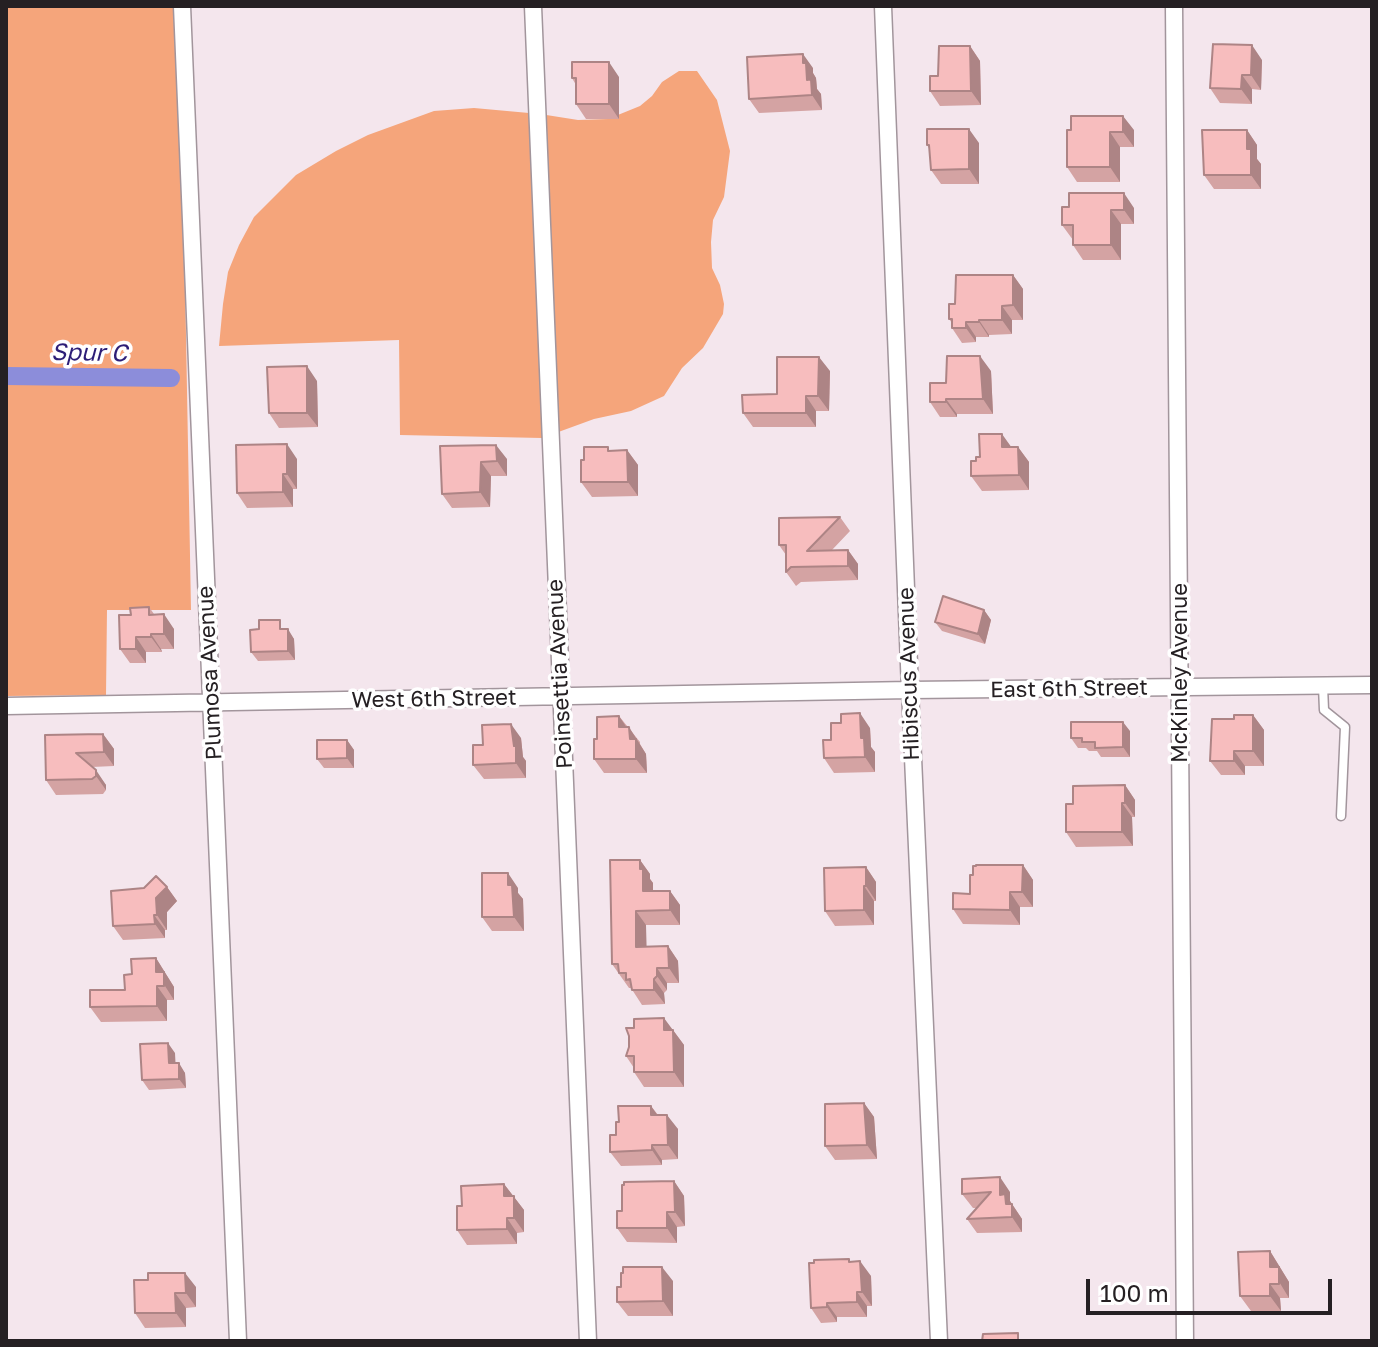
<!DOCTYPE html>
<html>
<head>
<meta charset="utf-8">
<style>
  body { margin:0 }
  #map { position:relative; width:1378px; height:1347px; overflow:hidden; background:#f4e6ed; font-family:"Golos Text",sans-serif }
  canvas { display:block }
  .frame { position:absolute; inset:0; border:8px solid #252023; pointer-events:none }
  .scale { position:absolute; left:1086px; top:1279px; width:246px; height:36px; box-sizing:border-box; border:4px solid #252023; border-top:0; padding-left:10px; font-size:24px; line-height:28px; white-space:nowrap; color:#252023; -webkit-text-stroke:6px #fff; paint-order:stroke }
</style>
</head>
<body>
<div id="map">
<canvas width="1378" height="1347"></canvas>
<div class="frame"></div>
<div class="scale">100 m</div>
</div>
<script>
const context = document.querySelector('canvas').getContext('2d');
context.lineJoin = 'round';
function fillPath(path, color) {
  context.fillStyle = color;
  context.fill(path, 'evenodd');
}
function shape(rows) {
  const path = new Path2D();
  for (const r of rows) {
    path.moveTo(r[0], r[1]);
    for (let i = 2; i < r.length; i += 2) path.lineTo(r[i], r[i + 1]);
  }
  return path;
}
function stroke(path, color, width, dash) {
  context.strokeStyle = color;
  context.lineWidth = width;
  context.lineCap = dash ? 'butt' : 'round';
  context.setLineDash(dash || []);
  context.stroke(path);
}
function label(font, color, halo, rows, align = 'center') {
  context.font = font + ' "Golos Text",sans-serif';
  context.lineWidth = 7;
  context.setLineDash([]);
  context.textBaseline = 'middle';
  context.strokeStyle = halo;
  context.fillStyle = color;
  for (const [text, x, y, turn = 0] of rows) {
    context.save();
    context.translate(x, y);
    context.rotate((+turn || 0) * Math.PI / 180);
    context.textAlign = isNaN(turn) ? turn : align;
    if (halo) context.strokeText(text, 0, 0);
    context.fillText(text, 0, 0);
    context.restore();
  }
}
fillPath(shape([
  [6,6,180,6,191,610,107,610,106,695,6,696],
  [679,71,697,71,717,100,730,151,724,197,713,220,711,242,712,268,720,285,724,304,723,314,703,348,682,368,664,396,631,411,594,419,542,438,400,435,399,340,219,346,223,304,228,272,239,245,254,217,296,175,336,151,368,135,434,111,474,108,540,114,578,120,608,119,640,106,652,96,662,82]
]), '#f5a57b');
stroke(shape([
  [6,376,171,378]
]), '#8c8dda', 18);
const service = shape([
  [1323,686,1324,710,1345,727,1341,816]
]);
const minor = shape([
  [182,6,238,1341],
  [533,6,588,1341],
  [883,6,910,690,939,1341],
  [1174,6,1185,1341],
  [6,706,910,690,1372,685]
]);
stroke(service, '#a2959c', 11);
stroke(minor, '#a2959c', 19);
stroke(service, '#fff', 8);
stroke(minor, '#fff', 16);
fillPath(shape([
  [970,46,980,61,981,105,940,106,930,91],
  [1262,60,1261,90,1252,89,1252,104,1220,103,1210,88],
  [813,68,813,73,816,78,817,89,821,94,822,110,759,113,749,99],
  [619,77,619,119,586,119,576,104,576,85,572,78],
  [1067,130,1134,130,1134,147,1120,147,1120,182,1077,182,1067,167],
  [1247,130,1257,145,1257,159,1261,164,1261,189,1214,189,1204,175],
  [979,143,979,184,941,184,931,170,929,148,927,145],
  [1069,207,1134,208,1134,224,1121,224,1121,260,1083,260,1073,245,1073,240,1062,225],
  [1013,275,1023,289,1023,320,1012,320,1012,334,989,335,989,337,976,337,976,342,962,343,952,328,952,323,949,319,955,304],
  [830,371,829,411,816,411,816,427,753,427,743,413,777,394],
  [991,371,993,414,957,414,957,417,940,417,930,402,946,383],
  [317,381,318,427,279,428,269,413],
  [440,446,507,459,507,476,491,476,490,507,452,508,442,494],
  [1011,447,1018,447,1029,462,1029,490,982,491,971,476,976,461,980,457],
  [627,450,638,465,638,496,592,497,581,482,611,451],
  [297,459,297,489,293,489,293,507,247,508,237,493],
  [840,517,850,531,832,550,848,550,858,564,858,580,801,582,796,586,786,572,786,555,779,545],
  [149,607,154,614,174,629,174,649,161,649,162,652,146,652,146,663,130,663,120,649,131,615],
  [984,610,991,620,985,644,942,631,935,622],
  [286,629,294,639,295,660,258,661,251,652],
  [1253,715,1264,730,1264,766,1245,766,1245,775,1221,775,1210,761,1234,719],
  [619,716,640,742,640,744,646,754,647,773,604,773,594,759,597,739],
  [870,728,871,747,875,752,875,772,834,773,824,758,831,740],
  [1130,731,1130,757,1101,757,1097,751,1089,751,1086,748,1078,748,1071,738],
  [103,734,114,749,114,766,92,767,106,785,106,790,103,794,56,795,46,780,45,735],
  [521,738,523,757,526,761,526,778,484,779,473,765,483,745],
  [347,740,354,750,354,768,324,768,317,759],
  [1125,785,1135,800,1135,817,1132,817,1133,846,1076,847,1066,832],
  [640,860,650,874,650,879,653,883,653,891,670,891,680,905,680,925,646,925,646,947,668,946,678,961,679,983,667,983,667,990,664,993,665,1004,642,1005,631,988,629,988,612,964],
  [1023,865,1033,880,1033,907,1020,907,1020,925,963,924,953,909,970,894],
  [866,867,876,882,876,901,874,901,874,925,835,926,825,911],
  [167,887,177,901,167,912,167,930,165,930,165,938,123,940,113,926],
  [518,888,518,893,523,899,524,931,492,931,482,917],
  [156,958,174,987,174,1000,167,1000,167,1021,101,1022,90,1007,125,990,132,974],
  [672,1030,673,1030,684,1045,684,1087,644,1087,634,1072,634,1068,626,1056],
  [175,1053,175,1063,185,1073,186,1088,149,1090,142,1080],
  [864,1103,874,1117,877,1159,835,1160,825,1146],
  [651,1106,658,1115,678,1129,678,1159,662,1160,662,1165,621,1166,610,1152,616,1135,619,1122],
  [674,1181,684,1196,685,1226,677,1227,677,1243,627,1242,617,1228,622,1211],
  [504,1184,524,1210,524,1232,517,1233,517,1244,467,1245,457,1230,462,1206],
  [1010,1192,1010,1201,1022,1219,1022,1232,977,1233,967,1219,977,1208,973,1208,962,1194],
  [1270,1251,1289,1282,1289,1298,1280,1298,1281,1311,1251,1311,1240,1296],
  [851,1262,871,1276,872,1306,867,1306,867,1317,837,1317,837,1322,821,1323,811,1308],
  [148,1280,196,1287,196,1307,186,1308,186,1327,145,1328,135,1313],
  [673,1281,673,1316,628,1316,617,1302]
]), '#d4a3a3');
fillPath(shape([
  [1252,45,1262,60,1261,90,1251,75],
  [970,46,980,61,981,105,971,91],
  [803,54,813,68,813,73,816,78,817,89,821,94,822,110,812,95,803,63],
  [609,62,619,77,619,119,609,104],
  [1242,75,1252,89,1252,104,1241,89],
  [1123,116,1134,130,1134,147,1123,132],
  [969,129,979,143,979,184,969,169],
  [1247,130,1257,145,1257,159,1261,164,1261,189,1251,175,1247,149],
  [1110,132,1120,147,1120,182,1110,167],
  [1124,193,1134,208,1134,224,1124,210],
  [1111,210,1121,224,1121,260,1111,245],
  [1013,275,1023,289,1023,320,1013,305],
  [1002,306,1012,320,1012,334,1002,320],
  [979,320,989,335,989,337,979,322],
  [966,322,976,337,976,342,966,328],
  [980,356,991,371,993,414,983,399],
  [819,357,830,371,829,411,818,396],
  [307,366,317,381,318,427,307,413],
  [806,396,816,411,816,427,806,413],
  [946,399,957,414,957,417,946,402],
  [1002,434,1012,448,1002,447],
  [287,444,297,459,297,489,287,474],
  [496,445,507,459,507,476,497,461],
  [1018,447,1029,462,1029,490,1019,475],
  [627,450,638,465,638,496,628,482],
  [481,462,491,476,490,507,480,492],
  [283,474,293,489,293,507,283,492],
  [848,550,858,564,858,580,848,566],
  [984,610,991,620,985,644,978,634],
  [164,614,174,629,174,649,164,634],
  [288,629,294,639,295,660,288,651],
  [151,634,161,649,162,652,151,637],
  [136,637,146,652,146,663,136,649],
  [860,713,870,728,871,747,875,752,875,772,865,757,861,738],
  [1253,715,1264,730,1264,766,1253,751],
  [619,716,629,731,619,727],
  [1123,722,1130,731,1130,757,1123,747],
  [511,724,521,738,523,757,526,761,526,778,516,763],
  [629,727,646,754,647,773,636,759,630,739],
  [103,734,114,749,114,766,104,752],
  [347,740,354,750,354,768,347,758],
  [1234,751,1245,766,1245,775,1234,761],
  [96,770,106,785,106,790,96,776],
  [1125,785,1135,800,1135,817,1125,803],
  [1122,803,1132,817,1133,846,1122,832],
  [640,860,650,874,650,879,653,883,653,906,643,891],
  [1023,865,1033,880,1033,907,1022,892],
  [866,867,876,882,876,901,866,886],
  [508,873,518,888,518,893,523,899,524,931,514,917,508,885],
  [864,886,874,901,874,925,864,910],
  [167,887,177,901,167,912,167,930,157,915,156,898],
  [670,891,680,905,680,925,670,910],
  [1010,892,1020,907,1020,925,1010,910],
  [636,911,646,925,647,962,636,947],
  [154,915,165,930,165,938,155,924],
  [668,946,678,961,679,983,669,968],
  [156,958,174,987,174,1000,156,972],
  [657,968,667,983,667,990,657,976],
  [654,979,664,993,665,1004,654,990],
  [157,986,167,1000,167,1021,157,1006],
  [664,1018,684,1045,684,1087,674,1072,664,1030],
  [168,1043,175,1053,176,1073,169,1063],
  [179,1063,185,1073,186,1088,179,1079],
  [864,1103,874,1117,877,1159,867,1145],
  [651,1106,661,1120,651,1115],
  [667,1115,678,1129,678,1159,668,1145],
  [652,1145,662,1160,662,1165,652,1150],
  [1000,1177,1010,1192,1010,1201,1022,1219,1022,1232,1012,1217,1000,1195],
  [674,1181,684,1196,685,1226,675,1212],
  [504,1184,524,1210,524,1232,514,1218,504,1196],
  [667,1212,677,1227,677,1243,667,1228],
  [507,1218,517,1233,517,1244,507,1229],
  [1270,1251,1289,1282,1289,1298,1270,1267],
  [860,1261,871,1276,872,1306,862,1292],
  [662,1267,673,1281,673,1316,663,1301],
  [185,1273,196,1287,196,1307,186,1293],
  [1270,1284,1280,1298,1281,1311,1270,1296],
  [857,1292,867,1306,867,1317,857,1302],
  [175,1293,186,1308,186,1327,176,1313],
  [827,1303,837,1317,837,1322,827,1307]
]), '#ad8485');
const building = shape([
  [1213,44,1252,45,1251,75,1242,75,1241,89,1210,88,1213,44],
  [939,46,970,46,971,91,930,91,930,76,938,76,939,46],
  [803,54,803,63,806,63,807,80,811,79,812,95,749,99,747,57,803,54],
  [572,62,609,62,609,104,576,104,576,78,572,78,572,62],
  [1071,116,1123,116,1123,132,1110,132,1110,167,1067,167,1067,130,1071,130,1071,116],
  [927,129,969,129,969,169,931,170,929,145,927,145,927,129],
  [1202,130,1247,130,1247,149,1251,149,1251,175,1204,175,1202,130],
  [1069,193,1124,193,1124,210,1111,210,1111,245,1073,245,1073,225,1062,225,1062,207,1069,207,1069,193],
  [956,275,1013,275,1013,305,1002,306,1002,320,979,320,979,322,966,322,966,328,952,328,952,319,949,319,949,304,955,304,956,275],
  [947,356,980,356,983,399,946,399,946,402,930,402,930,383,946,383,947,356],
  [777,357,819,357,818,396,806,396,806,413,743,413,742,395,777,394,777,357],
  [307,366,307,413,269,413,267,367,307,366],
  [979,434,1002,434,1002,447,1018,447,1019,475,971,476,971,461,976,461,976,457,980,457,979,434],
  [287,444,287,474,283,474,283,492,237,493,236,445,287,444],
  [496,445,497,461,481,462,480,492,442,494,440,446,496,445],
  [584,447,608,447,608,451,627,450,628,482,581,482,581,460,584,460,584,447],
  [840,517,807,551,848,550,848,566,791,567,786,572,786,545,779,545,779,518,840,517],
  [943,596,984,610,978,634,935,622,943,596],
  [149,607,149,615,164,614,164,634,151,634,151,637,136,637,136,649,120,649,119,615,131,615,130,608,149,607],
  [259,620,280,620,280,629,288,629,288,651,251,652,250,630,259,629,259,620],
  [860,713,861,738,864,738,865,757,824,758,823,740,831,740,831,723,841,723,841,714,860,713],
  [1234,715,1253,715,1253,751,1234,751,1234,761,1210,761,1212,719,1234,719,1234,715],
  [619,716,619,727,629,727,630,739,636,739,636,759,594,759,594,739,597,739,597,717,619,716],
  [1071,722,1123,722,1123,747,1095,748,1095,742,1082,742,1082,738,1071,738,1071,722],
  [511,724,514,746,516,746,516,763,473,765,473,745,483,745,482,725,511,724],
  [103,734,104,752,76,753,96,770,96,776,92,779,46,780,45,735,103,734],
  [317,740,347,740,347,758,317,759,317,740],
  [1125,785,1125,803,1122,803,1122,832,1066,832,1066,804,1073,804,1073,786,1125,785],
  [610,860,640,860,640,869,643,869,643,891,670,891,670,910,636,911,636,947,668,946,669,968,657,968,657,976,654,979,654,990,632,990,630,979,626,980,626,973,619,973,618,964,612,964,610,860],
  [976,865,1023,865,1022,892,1010,892,1010,910,953,909,953,893,970,894,970,875,973,875,973,866,976,866,976,865],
  [866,867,866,886,864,886,864,910,825,911,824,868,866,867],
  [482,873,508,873,508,885,512,885,514,917,482,917,482,873],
  [156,876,167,887,156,898,157,915,154,915,155,924,113,926,111,891,144,888,156,876],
  [156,958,156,972,164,972,164,986,157,986,157,1006,90,1007,90,990,125,990,124,975,132,974,131,959,156,958],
  [664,1018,664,1030,673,1030,674,1072,634,1072,634,1056,626,1056,629,1047,629,1036,626,1028,634,1028,634,1019,664,1018],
  [168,1043,169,1063,179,1063,179,1079,142,1080,140,1044,168,1043],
  [864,1103,867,1145,825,1146,825,1104,864,1103],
  [618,1106,651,1106,651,1115,667,1115,668,1145,652,1145,652,1150,610,1152,610,1135,616,1135,616,1122,619,1122,618,1106],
  [1000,1177,1000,1195,1005,1194,1006,1204,1012,1204,1012,1217,967,1219,991,1192,962,1194,962,1179,1000,1177],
  [674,1181,675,1212,667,1212,667,1228,617,1228,617,1211,622,1211,622,1185,624,1185,624,1182,674,1181],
  [504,1184,504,1196,514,1196,514,1218,507,1218,507,1229,457,1230,457,1206,462,1206,461,1186,504,1184],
  [1270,1251,1270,1267,1279,1267,1279,1284,1270,1284,1270,1296,1240,1296,1238,1252,1270,1251],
  [849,1259,849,1262,860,1261,862,1292,857,1292,857,1302,827,1303,827,1307,811,1308,809,1263,814,1263,814,1260,849,1259],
  [623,1267,662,1267,663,1301,617,1302,617,1287,621,1287,621,1273,623,1273,623,1267],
  [148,1273,185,1273,186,1293,175,1293,176,1313,135,1313,134,1280,148,1280,148,1273],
  [1018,1333,1018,1341,982,1341,983,1334,1018,1333]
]);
fillPath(building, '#f7bdbe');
stroke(building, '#ad8485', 2);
label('22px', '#252023', '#fff', [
  ["Plumosa Avenue",210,673,-93],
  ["McKinley Avenue",1180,673,-90],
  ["Poinsettia Avenue",560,674,-93],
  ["Hibiscus Avenue",909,674,-92],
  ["East 6th Street",1069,689,-1],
  ["West 6th Street",434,699,-1]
]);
label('italic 24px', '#2d1e77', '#fff', [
  ["Spur C",89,353,1]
]);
</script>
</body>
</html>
